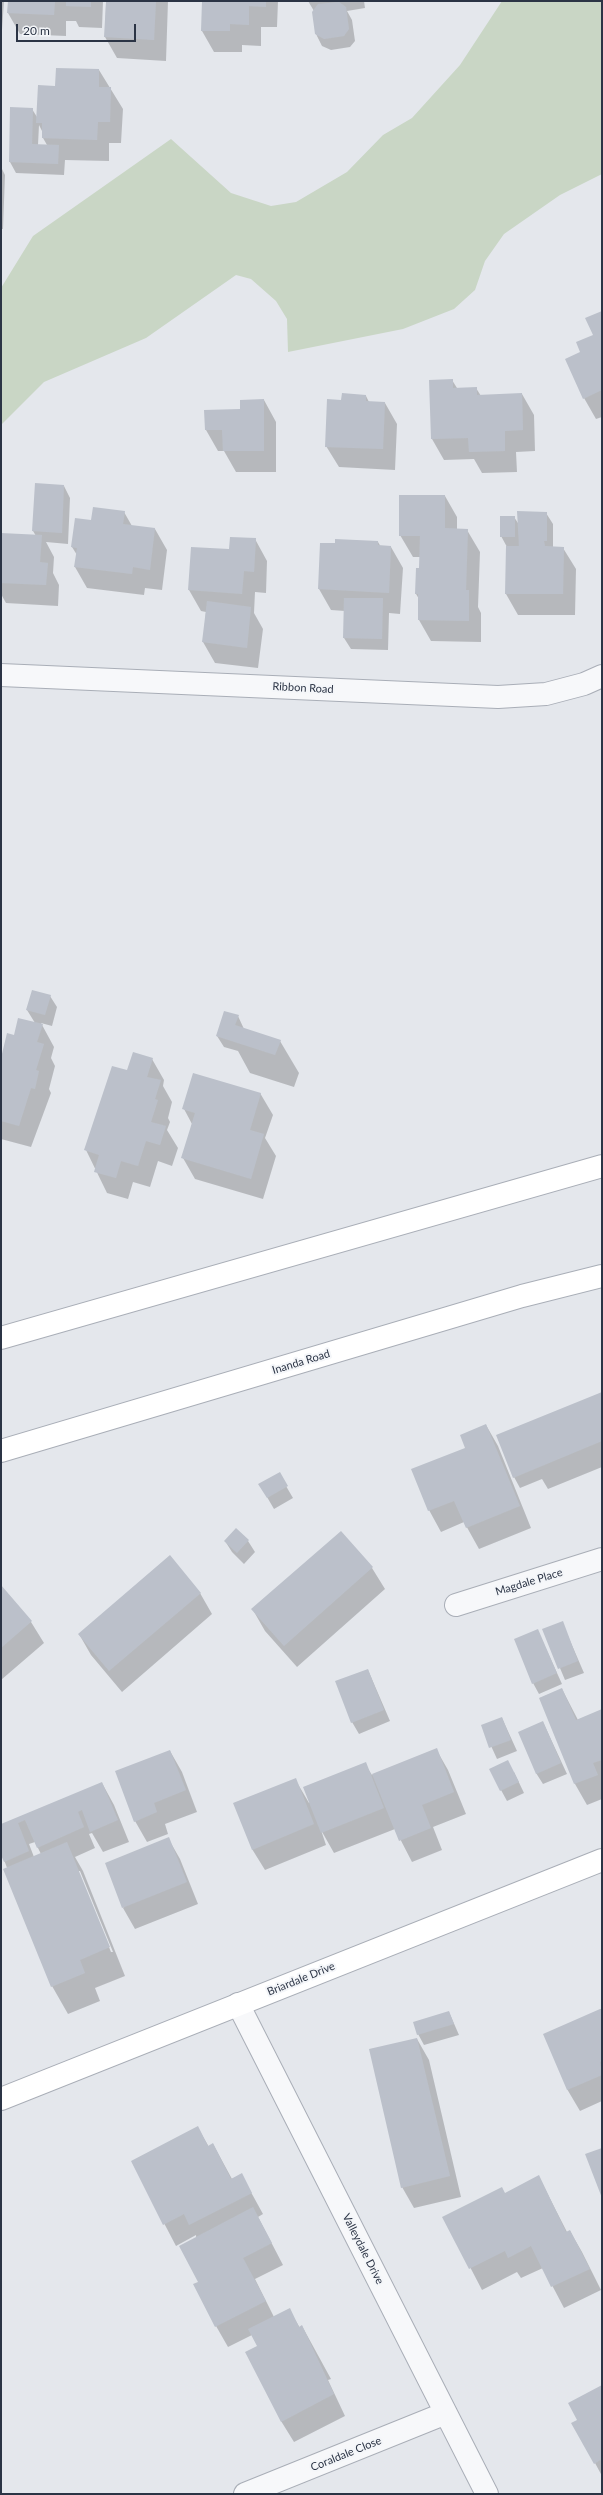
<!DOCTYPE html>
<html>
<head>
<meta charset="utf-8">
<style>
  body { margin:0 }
  #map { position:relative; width:603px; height:2495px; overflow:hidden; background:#e4e7ec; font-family:Lato,sans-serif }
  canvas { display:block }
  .frame { position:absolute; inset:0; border:2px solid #2b3445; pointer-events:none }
  .scale { position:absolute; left:16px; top:24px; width:120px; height:18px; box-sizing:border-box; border:2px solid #2b3445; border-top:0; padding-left:5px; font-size:12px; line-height:14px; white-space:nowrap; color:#2b3445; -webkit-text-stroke:3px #f4f6f9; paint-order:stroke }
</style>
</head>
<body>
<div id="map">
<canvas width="603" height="2495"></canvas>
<div class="frame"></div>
<div class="scale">20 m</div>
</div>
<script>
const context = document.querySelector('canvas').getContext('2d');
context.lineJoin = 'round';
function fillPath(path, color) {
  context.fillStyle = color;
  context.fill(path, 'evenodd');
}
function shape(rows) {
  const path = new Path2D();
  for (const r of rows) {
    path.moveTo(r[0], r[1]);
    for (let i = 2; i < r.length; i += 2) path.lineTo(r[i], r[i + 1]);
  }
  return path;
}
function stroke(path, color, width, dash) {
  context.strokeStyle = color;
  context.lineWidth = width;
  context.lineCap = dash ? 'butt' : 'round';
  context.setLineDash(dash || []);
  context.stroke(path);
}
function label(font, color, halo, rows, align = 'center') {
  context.font = font + ' Lato,sans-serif';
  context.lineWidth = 4;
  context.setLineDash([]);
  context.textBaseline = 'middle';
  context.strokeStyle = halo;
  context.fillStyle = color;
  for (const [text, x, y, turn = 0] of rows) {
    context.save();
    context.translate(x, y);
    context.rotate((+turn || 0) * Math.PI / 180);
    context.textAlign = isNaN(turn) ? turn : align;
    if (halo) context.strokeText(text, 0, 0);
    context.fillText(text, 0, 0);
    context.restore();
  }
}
fillPath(shape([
  [502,1,602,1,602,174,560,195,504,234,485,261,475,290,454,309,403,329,288,352,287,319,276,301,251,279,236,275,146,338,44,382,1,425,1,288,33,236,171,139,231,193,271,206,296,202,347,172,383,135,412,118,460,65]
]), '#c9d6c5');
fillPath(shape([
  [1,1,4,1,2,30,1,30],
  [9,1,103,1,102,28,79,27,76,21,66,21,66,36,20,34,8,13],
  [111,1,168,1,166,61,117,58,105,37,106,3,111,3],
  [206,1,278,1,277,27,261,27,261,46,242,45,242,52,214,52,202,31],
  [308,1,364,1,365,8,347,11,352,20,355,41,350,47,331,50,322,46,316,34,314,11],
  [99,70,123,109,121,143,109,143,109,161,65,160,64,175,16,173,10,162,32,109,37,117,56,87],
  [39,125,43,133,43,138,47,145,38,145],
  [1,167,5,175,3,229,1,229],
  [602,312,602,417,596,419,584,398,582,353,594,335],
  [452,380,457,388,476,388,481,396,522,394,534,415,535,451,516,452,517,472,482,473,474,459,444,460,432,439,430,381],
  [366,396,369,402,385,403,397,424,395,470,339,467,326,446,342,401],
  [264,400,276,422,276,472,236,472,224,451,218,451,206,430],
  [64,486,70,498,68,544,46,542,54,557,53,573,59,585,58,606,6,603,1,594,1,534,36,536,33,531],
  [445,496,457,517,457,530,467,530,480,552,478,607,481,613,481,642,431,641,419,620,419,599,416,594,421,557,413,557,400,535],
  [124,512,132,526,155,529,167,550,162,590,145,588,144,595,87,588,75,567,77,555,72,547,92,521],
  [546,513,553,524,553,547,563,548,576,569,575,615,518,615,506,594,507,547,501,536,514,517,518,523],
  [255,539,267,561,266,593,255,592,254,613,263,629,258,668,215,663,203,642,206,612,201,611,189,590],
  [378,542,381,547,391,547,403,568,400,614,389,613,388,650,351,649,344,638,345,611,331,610,319,589,321,544],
  [50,996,57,1007,52,1026,41,1023,54,1047,51,1058,55,1066,49,1089,51,1093,31,1147,1,1139,1,1062,14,1036,35,1023,27,1010],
  [238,1016,244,1029,280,1041,299,1073,294,1087,250,1073,238,1051,224,1047,217,1036],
  [152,1059,164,1080,163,1086,172,1102,168,1118,170,1122,167,1130,178,1148,172,1166,158,1161,150,1187,133,1182,128,1199,107,1193,86,1150,128,1072],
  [260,1093,273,1115,265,1138,276,1156,263,1199,195,1179,183,1158,192,1124,184,1109],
  [602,1393,602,1467,548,1489,542,1479,520,1488,514,1477],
  [486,1425,498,1446,531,1528,479,1549,464,1522,441,1532,429,1510,467,1448],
  [279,1474,293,1498,274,1509,260,1485],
  [236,1529,248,1541,255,1552,244,1564,232,1552,225,1541],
  [341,1532,372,1568,385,1589,297,1667,265,1631,253,1610],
  [1,1587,31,1622,44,1643,1,1680],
  [200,1593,212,1614,122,1692,91,1655,79,1634],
  [562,1622,584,1673,565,1680,544,1630],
  [538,1631,562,1684,539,1694,533,1683],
  [368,1670,390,1721,359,1734,352,1722],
  [562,1689,578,1720,602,1710,602,1799,587,1805,575,1784,540,1698],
  [502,1718,517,1751,497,1759,482,1726],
  [543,1722,567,1774,543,1784,536,1773],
  [436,1749,448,1770,466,1814,433,1827,442,1850,412,1862,395,1829,334,1853,321,1830,326,1845,265,1870,252,1849,295,1779,309,1803,365,1764,372,1775],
  [170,1751,182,1772,197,1812,165,1824,168,1834,147,1842,135,1821],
  [514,1772,524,1793,507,1801,501,1790],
  [102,1783,114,1805,129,1842,103,1852,92,1833,89,1834,95,1848,75,1857,83,1871,125,1976,95,1988,100,2001,68,2014,52,1986,1,1852,1,1825],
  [35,1842,41,1854,34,1857,29,1844],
  [78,1871,80,1871,113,1952,111,1952],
  [168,1838,180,1859,198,1904,135,1929,123,1908],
  [602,2010,602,2101,580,2111,567,2089],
  [449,2012,459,2035,424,2045,418,2034],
  [417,2039,429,2060,461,2197,414,2208,402,2187],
  [198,2128,209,2147,213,2144,232,2179,241,2174,263,2214,258,2217,283,2265,255,2279,274,2317,289,2309,300,2328,302,2326,331,2379,328,2380,345,2416,294,2442,281,2421,258,2347,252,2335,228,2347,216,2326,199,2283,196,2235,176,2246,132,2162],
  [539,2177,567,2232,570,2231,582,2252,601,2290,564,2308,543,2268,521,2278,517,2272,482,2290,444,2217,505,2194],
  [602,2386,602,2476,595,2463,579,2420]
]), '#0003');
fillPath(shape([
  [8,1,55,1,54,15,7,13],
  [66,1,91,1,91,7,66,6],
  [156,1,154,40,104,37,106,2],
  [202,1,266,1,266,7,249,6,249,25,230,24,230,31,201,31],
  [339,2,346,7,349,29,344,36,324,39,315,34,312,12,318,4],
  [56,68,99,69,99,87,111,87,110,122,98,122,97,140,42,138,42,123,36,123,38,85,55,86],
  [10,107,33,108,32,144,59,145,58,164,9,162],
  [602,311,602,390,583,399,565,359,580,352,576,342,593,335,585,318],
  [453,379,453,388,477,387,477,395,522,393,523,430,505,431,505,451,469,452,468,438,431,439,429,380],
  [342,393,366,395,366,401,385,402,383,449,325,447,327,399,341,400],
  [264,399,264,451,223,451,222,430,205,430,204,410,240,409,240,400],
  [35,483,64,485,62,533,32,531],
  [399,495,445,495,445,528,468,529,466,590,469,590,469,621,418,620,418,594,415,594,416,568,419,568,420,536,399,536],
  [93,507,125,511,123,524,155,528,150,570,133,567,132,574,74,567,77,548,71,547,75,518,91,520],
  [517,511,547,512,547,541,544,541,545,546,564,547,563,594,505,594,506,546,519,546],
  [500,516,515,516,515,537,500,537],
  [1,533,42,535,40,562,48,563,46,585,1,583],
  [230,537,256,538,254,572,244,571,242,594,188,590,191,547,229,549],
  [335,539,378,541,378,545,391,546,389,593,318,589,320,543,335,543],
  [344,598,383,598,382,639,343,638],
  [207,601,251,607,247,648,202,642],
  [32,990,51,995,45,1015,26,1010],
  [224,1011,239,1015,235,1025,281,1040,275,1055,216,1036],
  [18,1018,43,1024,37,1042,44,1044,36,1070,39,1071,35,1089,31,1088,19,1126,1,1121,1,1058,7,1033,14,1035],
  [133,1052,153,1058,147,1077,161,1080,155,1099,158,1100,151,1122,166,1126,160,1145,146,1141,138,1166,121,1161,116,1178,94,1172,99,1155,84,1150,112,1066,127,1070],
  [193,1073,261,1093,250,1130,264,1134,251,1179,181,1158,195,1113,182,1109],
  [602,1392,602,1441,513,1478,496,1435],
  [486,1424,520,1506,466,1528,454,1501,428,1511,411,1469,465,1448,460,1435],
  [280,1472,288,1486,267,1498,258,1484],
  [236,1528,249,1540,237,1553,224,1541],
  [341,1531,373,1567,284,1646,251,1609],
  [170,1555,201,1593,109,1671,78,1634],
  [1,1585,32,1621,1,1648],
  [563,1621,578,1661,558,1669,542,1629],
  [538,1629,557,1673,532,1684,514,1639],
  [368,1669,384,1710,351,1723,335,1681],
  [562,1688,576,1720,602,1709,602,1760,593,1763,598,1775,574,1784,539,1698],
  [502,1717,511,1740,489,1748,481,1725],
  [543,1721,561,1763,536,1774,518,1732],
  [437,1748,454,1792,422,1805,431,1828,399,1841,372,1774],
  [170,1750,186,1790,154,1803,157,1812,134,1822,115,1771],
  [508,1760,519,1782,500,1791,489,1769],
  [366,1762,384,1808,321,1833,303,1787],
  [296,1778,314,1824,252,1850,233,1803],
  [102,1782,118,1820,90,1832,82,1810,78,1812,84,1827,37,1848,25,1820,18,1823,29,1851,4,1862,1,1855,1,1824],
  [169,1837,187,1882,122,1908,105,1863],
  [67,1842,110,1947,80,1960,85,1973,51,1987,3,1869],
  [600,2009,602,2009,602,2061,600,2062,602,2075,567,2090,543,2034],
  [449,2011,454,2024,417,2035,413,2022],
  [417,2038,450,2176,401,2188,369,2049],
  [198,2126,208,2146,213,2143,231,2179,242,2173,252,2193,189,2225,184,2214,163,2225,131,2161],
  [602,2148,602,2198,585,2154],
  [539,2175,566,2232,570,2230,590,2269,551,2287,531,2246,508,2258,505,2251,469,2269,442,2217,502,2187,505,2193],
  [253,2207,272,2243,243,2258,266,2301,215,2327,193,2284,198,2282,179,2246],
  [290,2308,299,2327,302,2325,334,2394,281,2422,245,2352,257,2346,248,2329],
  [602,2385,602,2459,594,2464,571,2423,577,2420,568,2403]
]), '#bbc0ca');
const street = shape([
  [1,675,498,697,546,694,584,684,602,676],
  [456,1605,602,1559],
  [238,2004,487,2494],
  [245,2494,446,2413]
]);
const secondary = shape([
  [1,1338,602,1166],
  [1,1451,522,1296,602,1276],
  [1,2099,602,1860]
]);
stroke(street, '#a9aeb7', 24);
stroke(secondary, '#a9aeb7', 24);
stroke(street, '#f7f8fa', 22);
stroke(secondary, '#fff', 22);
label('11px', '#2b3445', '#f4f6f9', [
  ["Ribbon Road",303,688,3],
  ["Inanda Road",301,1362,-17],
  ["Magdale Place",529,1582,-17],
  ["Briardale Drive",301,1979,-22],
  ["Valleydale Drive",363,2249,63],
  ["Coraldale Close",346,2454,-22]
]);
</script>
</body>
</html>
